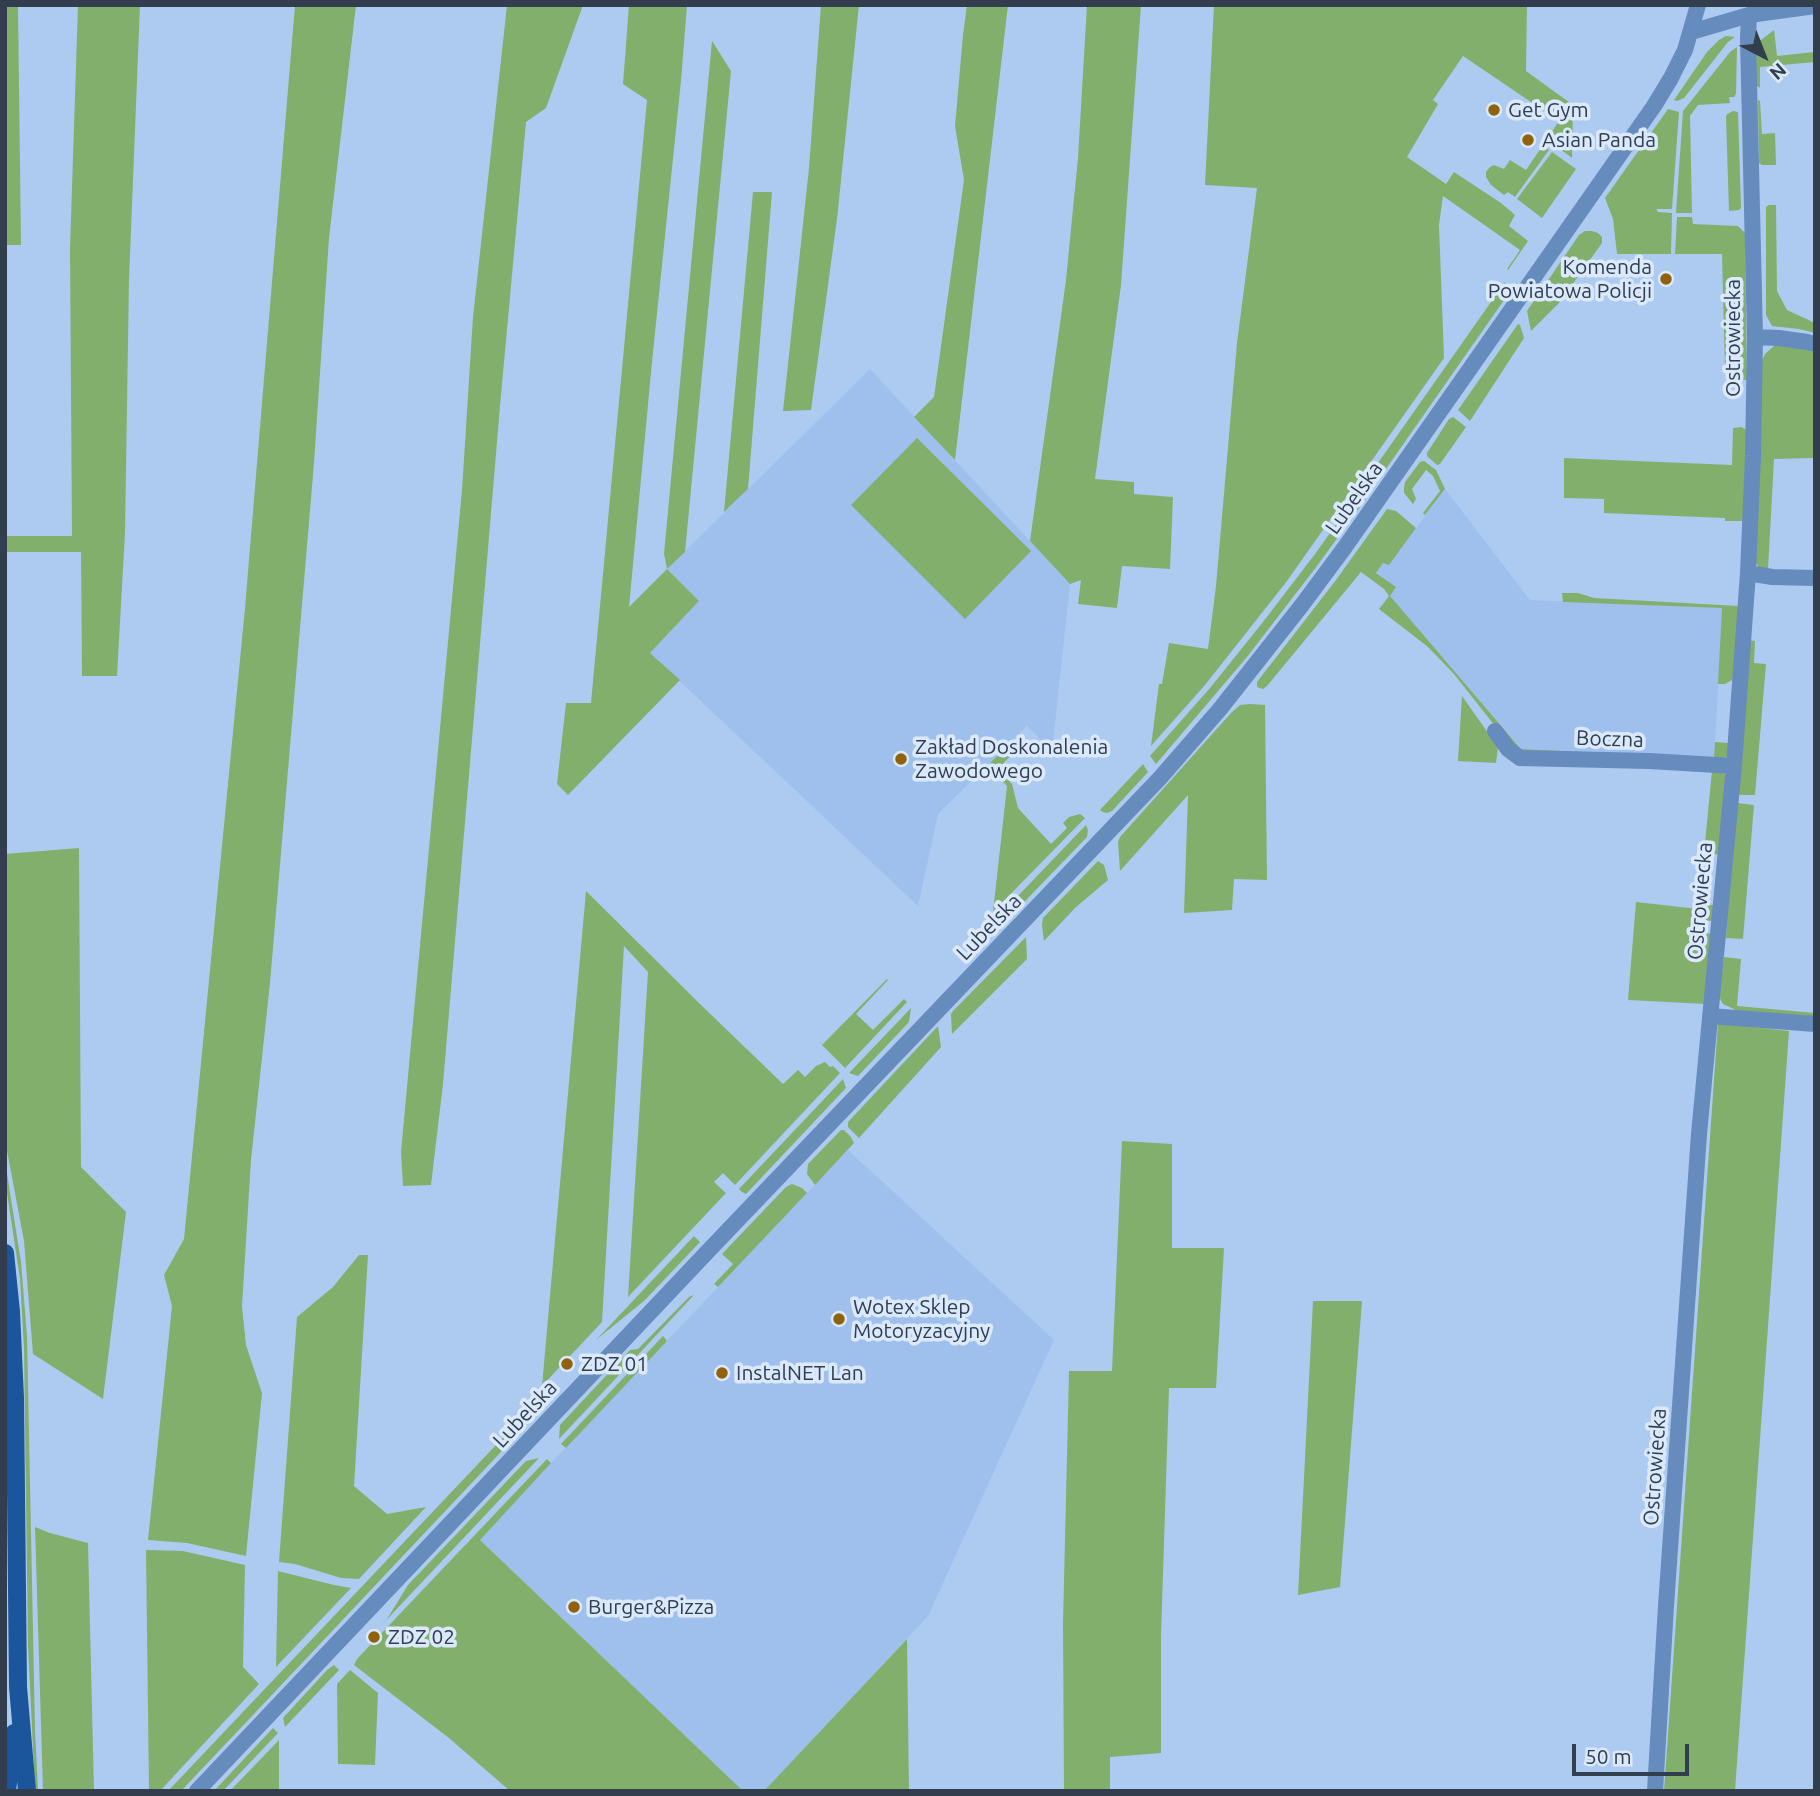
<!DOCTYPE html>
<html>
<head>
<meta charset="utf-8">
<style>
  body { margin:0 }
  #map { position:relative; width:1820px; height:1796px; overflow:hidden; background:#adcaf1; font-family:Ubuntu,sans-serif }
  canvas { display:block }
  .frame { position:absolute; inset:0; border:7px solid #323e4e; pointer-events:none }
  .north { position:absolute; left:1729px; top:21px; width:70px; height:70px; -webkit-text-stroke:5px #dae9fe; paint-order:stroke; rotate:138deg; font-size:19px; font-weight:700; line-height:28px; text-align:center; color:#323e4e }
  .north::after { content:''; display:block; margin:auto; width:24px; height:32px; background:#323e4e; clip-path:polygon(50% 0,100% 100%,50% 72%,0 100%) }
  .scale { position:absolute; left:1572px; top:1744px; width:117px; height:32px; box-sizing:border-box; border:4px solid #323e4e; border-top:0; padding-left:9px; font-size:21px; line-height:24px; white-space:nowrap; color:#323e4e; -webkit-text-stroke:5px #dae9fe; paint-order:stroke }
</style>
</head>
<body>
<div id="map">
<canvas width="1820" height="1796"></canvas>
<div class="frame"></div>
<div class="north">N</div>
<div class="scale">50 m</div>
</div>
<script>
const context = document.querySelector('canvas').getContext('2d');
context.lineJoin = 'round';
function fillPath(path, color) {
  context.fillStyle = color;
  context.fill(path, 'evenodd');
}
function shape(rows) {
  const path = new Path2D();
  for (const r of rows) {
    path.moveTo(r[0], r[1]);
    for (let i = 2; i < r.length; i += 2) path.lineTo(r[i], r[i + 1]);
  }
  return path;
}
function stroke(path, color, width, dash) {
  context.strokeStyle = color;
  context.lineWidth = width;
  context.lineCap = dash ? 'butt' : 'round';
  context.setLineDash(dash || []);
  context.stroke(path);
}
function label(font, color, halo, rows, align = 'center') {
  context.font = font + ' Ubuntu,sans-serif';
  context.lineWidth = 7;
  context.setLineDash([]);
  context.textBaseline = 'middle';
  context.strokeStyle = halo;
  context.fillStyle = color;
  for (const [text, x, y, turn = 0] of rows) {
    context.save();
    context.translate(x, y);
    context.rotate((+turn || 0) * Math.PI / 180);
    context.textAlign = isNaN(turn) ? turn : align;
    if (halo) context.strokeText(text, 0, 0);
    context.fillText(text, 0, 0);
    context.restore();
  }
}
fillPath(shape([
  [870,369,1070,584,1052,751,1027,726,938,814,918,906,650,653,699,601,667,569],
  [1445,489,1530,600,1723,608,1714,758,1522,749,1389,596,1396,588,1376,572,1383,563,1389,565],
  [848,1150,1054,1340,928,1616,764,1791,743,1791,479,1539]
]), '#9fc0ed');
fillPath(shape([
  [78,5,140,5,129,280,125,533,117,676,82,676,81,552,5,552,5,536,72,536,70,248],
  [295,5,356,5,329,238,314,463,270,983,251,1160,242,1306,246,1345,262,1393,246,1556,187,1543,148,1540,172,1306,164,1275,184,1239,245,608],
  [507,5,583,5,546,108,526,122,500,406,443,1084,431,1185,403,1186,401,1152,462,490,473,317],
  [629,5,687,5,681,81,652,362,629,607,667,569,664,554,712,41,731,71,685,552,667,569,699,601,650,653,680,680,568,795,557,784,566,703,591,703,647,100,623,84],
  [821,5,859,5,837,219,811,410,783,411,809,168],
  [967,5,1008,5,955,460,914,417,934,397,964,180,955,126,963,35],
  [1087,5,1141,5,1121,285,1095,479,1134,482,1134,494,1173,497,1170,569,1122,566,1117,608,1078,604,1081,580,1070,584,1030,541,1066,280,1078,158],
  [1214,5,1527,5,1526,71,1573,105,1572,158,1547,139,1559,121,1463,56,1433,100,1438,104,1407,157,1446,184,1454,172,1501,203,1515,215,1509,226,1528,241,1508,270,1507,269,1520,250,1443,196,1439,225,1444,358,1287,581,1205,685,1151,746,1159,684,1162,684,1169,643,1208,649,1216,586,1237,343,1257,188,1205,185],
  [5,6,18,6,21,245,5,245],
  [1774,30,1777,56,1815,52,1815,62,1760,67,1760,88,1755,85,1754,41,1761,40],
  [1726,36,1735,37,1728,42,1684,98,1677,101,1674,100,1707,52,1719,40],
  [1737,47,1736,94,1734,97,1729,97,1730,103,1698,105,1690,116,1692,213,1676,213,1683,111,1730,52],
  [1758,100,1760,101,1762,134,1775,133,1776,165,1762,165,1759,163],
  [1668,109,1679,112,1672,209,1656,209,1658,212,1672,213,1671,254,1617,254,1613,219,1605,198],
  [1733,111,1738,112,1741,208,1739,210,1729,211,1726,117,1727,114],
  [1543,145,1549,150,1515,197,1508,192,1504,195,1491,185,1486,177,1486,172,1490,167,1494,165,1504,169,1510,160,1526,170],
  [1552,152,1576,169,1542,218,1517,199],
  [753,192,772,192,748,489,724,512],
  [1769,205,1776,205,1777,291,1787,310,1815,323,1815,333,1799,329,1772,326,1766,315,1766,207],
  [1677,217,1692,217,1693,224,1738,226,1745,233,1747,380,1733,381,1732,370,1725,370,1722,254,1675,254],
  [1585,231,1592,231,1598,233,1602,237,1602,243,1559,303,1531,331,1527,311,1579,235],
  [1505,282,1508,286,1509,293,1374,486,1366,480],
  [1518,324,1520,325,1524,338,1470,421,1458,410],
  [1775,345,1797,346,1815,352,1815,458,1774,459,1768,569,1760,569,1754,560,1762,361,1765,354],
  [1453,417,1466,427,1440,464,1437,465,1427,456,1427,453,1449,419],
  [1741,427,1745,429,1748,433,1745,521,1725,521,1725,518,1604,513,1604,499,1564,498,1564,458,1732,465,1733,428],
  [917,438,1031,551,965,619,851,505],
  [1424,461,1436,470,1445,489,1425,515,1423,513,1440,491,1433,476,1426,470,1412,489,1416,499,1413,504,1404,493,1404,488,1405,482,1420,462],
  [1362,488,1370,493,1317,566,1247,657,1156,764,1150,756,1210,688,1263,622,1315,554],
  [1387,509,1396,511,1416,528,1389,565,1383,563,1376,573,1396,587,1390,596,1521,749,1714,758,1715,742,1729,743,1729,755,1723,759,1524,754,1510,745,1454,674,1428,647,1379,609,1389,596,1384,589,1361,572,1267,686,1263,689,1257,687,1257,682,1336,580],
  [1562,593,1578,593,1594,598,1739,606,1736,673,1732,680,1725,684,1718,684,1722,608,1563,602],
  [1748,640,1755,641,1754,663,1766,664,1755,795,1740,795,1737,792],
  [1462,696,1498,747,1496,763,1458,761],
  [1250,704,1265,705,1267,880,1234,879,1232,910,1184,913,1188,795,1120,871,1118,842,1120,837,1231,713,1240,705],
  [1009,744,1016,750,998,769,1012,784,1018,808,1051,844,1067,828,1063,823,1069,817,1080,814,1085,818,993,912,1007,786,988,765],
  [1143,764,1148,772,1112,811,1107,813,1103,812,1100,810],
  [1712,771,1721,771,1728,776,1721,855,1704,853],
  [1737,803,1754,805,1743,939,1726,938,1729,871],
  [1086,825,1088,830,1087,837,975,953,968,948],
  [79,848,81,1167,126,1212,103,1399,33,1354,24,1241,5,1140,5,854],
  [1098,861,1104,865,1108,880,1075,908,1044,941,1042,925,1043,918],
  [586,891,700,1004,783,1084,798,1070,805,1077,816,1066,825,1062,830,1067,833,1066,840,1073,735,1185,723,1173,714,1182,726,1193,628,1297,648,972,624,946,602,1322,542,1386],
  [1636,902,1698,909,1699,904,1713,905,1714,921,1698,920,1697,932,1713,934,1706,1004,1628,1000],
  [1026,937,1027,959,952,1034,951,1014,953,1011],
  [1724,957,1741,959,1737,1006,1815,1013,1815,1017,1738,1011,1723,1004,1719,997],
  [887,979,888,980,856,1014,873,1030,904,999,907,1002,845,1068,822,1045],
  [911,1008,909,1022,858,1076,849,1073],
  [1718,1023,1789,1031,1735,1791,1664,1791],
  [938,1026,941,1047,859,1138,848,1127,848,1122],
  [843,1079,846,1088,746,1194,742,1192,739,1189],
  [841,1130,844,1130,851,1137,854,1143,815,1185,807,1174,808,1164],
  [1122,1141,1172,1144,1172,1248,1224,1248,1216,1388,1169,1388,1161,1636,1161,1753,1110,1757,1110,1791,1064,1791,1063,1623,1069,1371,1112,1371],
  [5,1161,21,1262,27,1336,35,1729,38,1791,35,1791,28,1646,24,1348,20,1279,5,1180],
  [792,1184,802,1188,807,1193,718,1287,714,1284,733,1264,722,1254,786,1187],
  [694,1236,700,1242,645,1300,596,1340],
  [359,1255,368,1255,354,1486,387,1514,426,1507,359,1579,341,1578,295,1564,279,1562,297,1317,333,1287],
  [694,1295,559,1439,560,1425,630,1350,638,1349,689,1297],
  [1313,1301,1362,1301,1340,1587,1298,1595],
  [663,1336,667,1341,566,1448,561,1444],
  [552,1386,532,1419,253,1715,181,1791,168,1791],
  [539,1458,376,1631,387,1619,408,1585,526,1461],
  [547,1459,551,1463,480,1540,743,1791,510,1791,449,1738,354,1665,357,1659],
  [35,1527,50,1533,88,1543,94,1791,43,1791],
  [146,1550,183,1551,245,1565,243,1667,259,1684,160,1791,149,1791],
  [278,1571,334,1585,351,1588,276,1667],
  [907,1639,909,1791,764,1791],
  [334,1665,339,1670,285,1727,283,1718,327,1670],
  [350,1670,378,1693,375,1765,338,1764,337,1684],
  [273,1728,278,1733,223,1791,214,1791],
  [279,1740,279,1791,230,1791]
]), '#82b06c');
stroke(shape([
  [1691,32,1749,15,1815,6],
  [1755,337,1779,338,1807,342,1815,344],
  [1748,573,1772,577,1815,578],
  [1495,731,1508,749,1520,758,1649,761,1734,766],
  [1710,1016,1815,1024],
  [197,1791,711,1248,1160,778,1220,709,1302,605,1345,547,1654,106,1671,78,1685,50,1698,5],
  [1655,1791,1666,1606,1699,1134,1734,766,1748,573,1753,456,1755,337,1748,38,1749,15]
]), '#668bbd', 16);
stroke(shape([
  [5,1253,11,1312,15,1398,18,1687,27,1791],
  [7,1791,14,1733]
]), '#1b559c', 18);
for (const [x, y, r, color] of [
  [1494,110,7,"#8f620b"],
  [1528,140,7,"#8f620b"],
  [1666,279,7,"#8f620b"],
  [901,759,7,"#8f620b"],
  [839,1319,7,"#8f620b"],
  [567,1364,7,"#8f620b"],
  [722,1373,7,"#8f620b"],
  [574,1607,7,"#8f620b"],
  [374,1637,7,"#8f620b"]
]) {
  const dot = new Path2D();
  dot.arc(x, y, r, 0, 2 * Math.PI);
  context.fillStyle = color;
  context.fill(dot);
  stroke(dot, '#dae9fe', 2.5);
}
label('21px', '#323e4e', '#dae9fe', [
  ["Get Gym",1508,110],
  ["Asian Panda",1542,140],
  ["Komenda",1652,267,"right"],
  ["Powiatowa Policji",1652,291,"right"],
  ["Zakład Doskonalenia",915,747],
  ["Zawodowego",915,771],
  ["Wotex Sklep",853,1307],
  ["Motoryzacyjny",853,1331],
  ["ZDZ 01",581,1364],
  ["InstalNET Lan",736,1373],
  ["Burger&Pizza",588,1607],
  ["ZDZ 02",388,1637]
], 'left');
label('21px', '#323e4e', '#dae9fe', [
  ["Ostrowiecka",1733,338,-90],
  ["Lubelska",1354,498,-55],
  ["Boczna",1610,739,2],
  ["Ostrowiecka",1700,901,-85],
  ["Lubelska",989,927,-46],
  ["Lubelska",525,1414,-47],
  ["Ostrowiecka",1655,1467,-86]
]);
</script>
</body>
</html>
